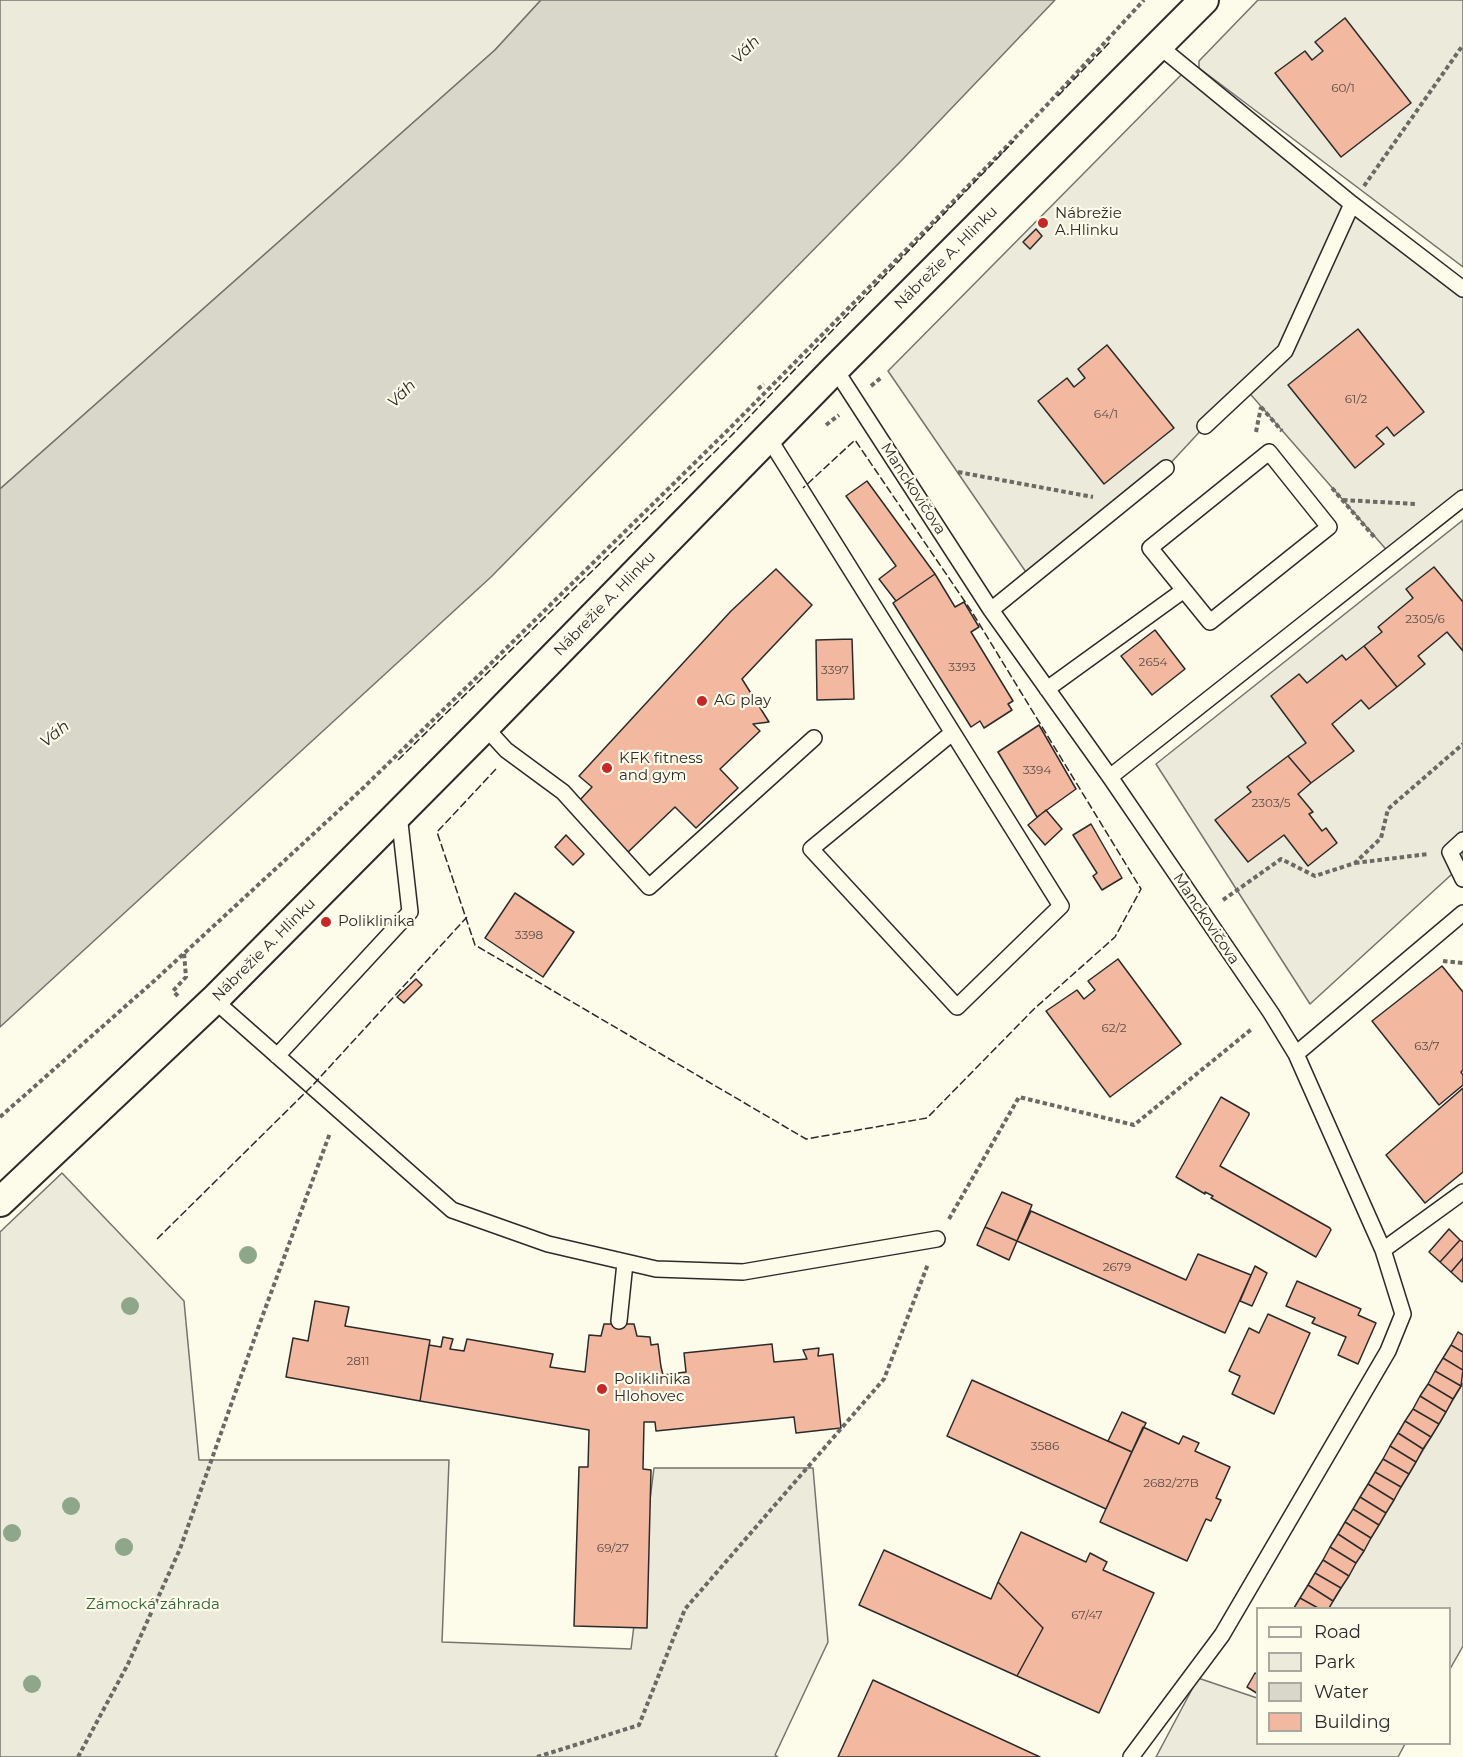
<!DOCTYPE html>
<html>
<head>
<meta charset="utf-8">
<style>
  body { margin:0 }
  #map { position:relative; width:1463px; height:1757px; overflow:hidden; background:#fdfbea; font-family:Montserrat,sans-serif }
  canvas { display:block }
  .legend { position:absolute; left:1256px; top:1607px; width:195px; height:138px; box-sizing:border-box; background:#fdfbea; border:2px solid #a9a89e; margin:0; padding:8px 10px; list-style:none; font-size:18px; color:#2b2b2b }
  .legend li { display:flex; align-items:center; gap:12px; height:30px }
  .legend b { width:30px; border:2px solid #a9a89e }
</style>
</head>
<body>
<div id="map">
<canvas width="1463" height="1757"></canvas>
<ul class="legend">
<li><b style="height:8px;background:#fdfbea"></b>Road</li>
<li><b style="height:16px;background:#ecebdb"></b>Park</li>
<li><b style="height:16px;background:#d8d7c9"></b>Water</li>
<li><b style="height:16px;background:#f2b8a0"></b>Building</li>
</ul>
</div>
<script>
const context = document.querySelector('canvas').getContext('2d');
context.lineJoin = 'round';
function fillPath(path, color) {
  context.fillStyle = color;
  context.fill(path, 'evenodd');
}
function shape(rows) {
  const path = new Path2D();
  for (const r of rows) {
    path.moveTo(r[0], r[1]);
    for (let i = 2; i < r.length; i += 2) path.lineTo(r[i], r[i + 1]);
  }
  return path;
}
function stroke(path, color, width, dash) {
  context.strokeStyle = color;
  context.lineWidth = width;
  context.lineCap = dash ? 'butt' : 'round';
  context.setLineDash(dash || []);
  context.stroke(path);
}
function label(font, color, halo, rows, align = 'center') {
  context.font = font + ' Montserrat,sans-serif';
  context.lineWidth = 4.5;
  context.setLineDash([]);
  context.textBaseline = 'middle';
  context.strokeStyle = halo;
  context.fillStyle = color;
  for (const [text, x, y, turn = 0] of rows) {
    context.save();
    context.translate(x, y);
    context.rotate((+turn || 0) * Math.PI / 180);
    context.textAlign = isNaN(turn) ? turn : align;
    if (halo) context.strokeText(text, 0, 0);
    context.fillText(text, 0, 0);
    context.restore();
  }
}
const green = shape([
  [0,0,541,0,495,50,0,489,0,0],
  [1258,0,1463,0,1463,267,1199,68,1199,61,1258,0],
  [1187,69,1463,282,1463,498,1391,555,1245,388,1205,426,1166,468,1030,578,888,371,1187,69],
  [1463,520,1463,864,1310,1004,1156,764,1463,520],
  [62,1173,184,1301,199,1460,449,1460,442,1642,631,1649,654,1468,813,1468,828,1642,775,1755,778,1757,0,1757,0,1232,62,1173],
  [1463,1383,1463,1646,1450,1669,1450,1608,1329,1608,1463,1383],
  [1198,1678,1257,1698,1258,1744,1405,1744,1398,1757,1156,1757,1198,1678]
]);
fillPath(green, '#ecebdb');
stroke(green, '#74746e', 1.5);
const water = shape([
  [541,0,1055,0,902,160,491,577,0,1027,0,489,495,50,541,0]
]);
fillPath(water, '#d8d7c9');
stroke(water, '#74746e', 1.5);
const building = shape([
  [1345,18,1411,103,1341,157,1275,73,1305,51,1312,60,1323,51,1315,42,1345,18],
  [1036,229,1042,236,1030,249,1023,242,1036,229],
  [1358,329,1424,412,1394,436,1387,427,1376,436,1384,444,1355,468,1288,385,1358,329],
  [1107,345,1174,428,1104,484,1038,401,1067,378,1074,387,1085,378,1078,369,1107,345],
  [867,481,935,574,896,601,879,579,896,566,846,496,867,481],
  [1434,567,1463,602,1463,651,1447,632,1418,656,1425,664,1397,687,1364,646,1382,632,1378,627,1413,598,1406,589,1434,567],
  [776,569,812,605,742,679,769,722,753,724,760,731,720,769,738,788,696,828,675,807,626,854,602,824,600,826,593,820,596,817,579,801,592,787,579,776,731,611,776,569],
  [935,574,955,607,964,602,979,627,971,632,1013,701,1008,704,1012,710,984,728,980,721,971,727,893,603,935,574],
  [1155,630,1185,669,1152,695,1121,656,1155,630],
  [852,639,854,699,817,700,816,640,852,639],
  [1364,646,1397,687,1369,709,1361,700,1332,724,1354,751,1311,783,1288,756,1306,743,1271,696,1299,674,1307,683,1342,655,1346,660,1364,646],
  [1039,725,1076,789,1037,817,998,752,1039,725],
  [1288,756,1311,783,1298,794,1313,812,1309,814,1322,831,1326,828,1337,843,1308,866,1284,835,1248,862,1215,820,1251,792,1247,787,1288,756],
  [1046,810,1062,829,1045,845,1028,825,1046,810],
  [1091,824,1122,878,1102,890,1093,876,1097,873,1073,835,1091,824],
  [566,835,584,854,573,865,555,847,566,835],
  [515,893,574,932,543,977,485,938,515,893],
  [1118,959,1181,1044,1110,1097,1046,1011,1077,990,1084,999,1095,990,1088,981,1118,959],
  [1442,966,1463,992,1463,1070,1461,1072,1463,1075,1463,1085,1439,1105,1372,1021,1442,966],
  [416,979,422,985,404,1003,397,997,416,979],
  [1463,1088,1463,1172,1425,1203,1386,1155,1463,1088],
  [1221,1097,1249,1113,1249,1115,1220,1166,1330,1228,1331,1230,1316,1257,1211,1198,1213,1196,1205,1192,1205,1194,1176,1177,1221,1097],
  [1002,1192,1032,1205,1017,1241,985,1227,1002,1192],
  [1031,1211,1186,1280,1198,1254,1251,1275,1225,1333,1017,1241,1031,1211],
  [985,1227,1017,1241,1009,1260,977,1245,985,1227],
  [1449,1229,1460,1240,1440,1262,1429,1252,1449,1229],
  [1460,1240,1463,1242,1463,1258,1451,1272,1440,1262,1460,1240],
  [1463,1258,1463,1281,1462,1282,1451,1272,1463,1258],
  [1255,1266,1267,1273,1252,1306,1240,1301,1255,1266],
  [1297,1281,1361,1309,1358,1315,1376,1323,1358,1364,1338,1355,1346,1337,1312,1323,1315,1318,1286,1306,1297,1281],
  [315,1301,349,1307,345,1326,430,1340,420,1401,286,1377,293,1338,308,1341,315,1301],
  [1268,1314,1310,1333,1274,1414,1232,1394,1240,1376,1229,1371,1249,1328,1259,1333,1268,1314],
  [604,1324,634,1324,637,1336,650,1337,651,1345,658,1344,661,1367,663,1375,686,1372,684,1353,772,1344,774,1362,807,1359,803,1350,819,1348,818,1356,833,1354,841,1428,796,1433,794,1417,656,1431,655,1422,644,1422,643,1469,651,1470,647,1628,574,1626,579,1467,588,1467,589,1430,420,1401,429,1345,441,1347,443,1337,453,1339,450,1349,464,1351,467,1339,553,1354,550,1367,585,1372,589,1335,601,1336,604,1324],
  [1458,1332,1463,1335,1463,1352,1451,1345,1458,1332],
  [1451,1345,1463,1352,1463,1370,1443,1358,1451,1345],
  [1443,1358,1463,1370,1461,1386,1435,1371,1443,1358],
  [1435,1371,1461,1386,1453,1399,1428,1384,1435,1371],
  [972,1380,1132,1452,1106,1509,947,1436,972,1380],
  [1428,1384,1453,1399,1446,1412,1420,1396,1428,1384],
  [1420,1396,1446,1412,1439,1424,1413,1409,1420,1396],
  [1413,1409,1439,1424,1431,1437,1405,1421,1413,1409],
  [1122,1412,1146,1423,1132,1452,1108,1441,1122,1412],
  [1405,1421,1431,1437,1423,1449,1398,1433,1405,1421],
  [1143,1427,1179,1444,1183,1436,1199,1443,1195,1451,1230,1467,1216,1498,1221,1500,1211,1521,1206,1519,1187,1561,1100,1522,1143,1427],
  [1398,1433,1423,1449,1416,1462,1390,1446,1398,1433],
  [1390,1446,1416,1462,1409,1474,1383,1459,1390,1446],
  [1383,1459,1409,1474,1401,1487,1375,1472,1383,1459],
  [1375,1472,1401,1487,1394,1500,1368,1484,1375,1472],
  [1368,1484,1394,1500,1386,1513,1360,1497,1368,1484],
  [1360,1497,1386,1513,1379,1525,1353,1509,1360,1497],
  [1353,1509,1379,1525,1371,1538,1345,1522,1353,1509],
  [1345,1522,1371,1538,1364,1551,1338,1534,1345,1522],
  [1021,1532,1086,1562,1090,1553,1107,1562,1103,1570,1154,1593,1099,1713,1017,1676,1043,1628,998,1582,1021,1532],
  [1338,1534,1364,1551,1356,1563,1330,1547,1338,1534],
  [1330,1547,1356,1563,1349,1576,1323,1560,1330,1547],
  [884,1550,991,1599,998,1582,1043,1628,1017,1676,859,1605,884,1550],
  [1323,1560,1349,1576,1341,1588,1315,1573,1323,1560],
  [1315,1573,1341,1588,1333,1601,1308,1585,1315,1573],
  [1308,1585,1333,1601,1329,1608,1318,1608,1300,1598,1308,1585],
  [1300,1598,1318,1608,1294,1608,1300,1598],
  [1255,1673,1258,1675,1258,1694,1247,1687,1255,1673],
  [873,1680,1040,1757,838,1757,873,1680]
]);
fillPath(building, '#f2b8a0');
stroke(building, '#2b2b2b', 1.5);
const service = shape([
  [1159,46,1352,204,1463,289],
  [835,369,991,610,1110,777,1271,1013,1296,1054,1383,1250,1403,1314,1388,1351,1222,1635,1131,1757],
  [1205,426,1285,351,1352,204],
  [768,437,1061,906,957,1007,811,849,952,733],
  [991,610,1166,468],
  [1047,689,1184,590,1210,622,1329,527,1269,452,1150,548,1184,590],
  [485,727,506,750,563,792,649,887,814,738],
  [1110,777,1463,498],
  [1463,840,1450,852,1463,879],
  [214,1000,452,1210,548,1244,656,1269,743,1272,937,1239],
  [1296,1054,1463,913],
  [277,1056,410,912,399,814],
  [1383,1250,1463,1192],
  [619,1321,625,1263]
]);
const minor = shape([
  [0,1202,214,1000,485,727,835,369,1204,0]
]);
stroke(service, '#2b2b2b', 18);
stroke(minor, '#2b2b2b', 32);
stroke(shape([
  [1364,186,1463,45],
  [871,386,882,377],
  [758,389,764,384],
  [1261,407,1282,431],
  [826,425,839,415],
  [1256,432,1261,407],
  [958,472,1093,497],
  [1332,488,1376,539],
  [1343,500,1416,504],
  [1355,863,1428,854],
  [1223,900,1281,859,1315,876,1355,863,1381,838,1388,809,1463,744],
  [1443,961,1463,963],
  [178,996,173,991,186,977,184,953],
  [0,1117,154,981,361,790,476,678,727,431,901,255,1045,107,1144,0],
  [949,1219,1019,1097,1134,1125,1253,1028],
  [78,1757,128,1664,180,1549,261,1320,330,1133],
  [537,1757,639,1725,685,1609,884,1379,928,1264]
]), '#6a6964', 4, [4.5, 3]);
stroke(service, '#fdfbea', 15);
stroke(minor, '#fdfbea', 28);
stroke(shape([
  [1058,96,1110,42],
  [398,760,731,436,1014,141],
  [496,769,437,832,475,945,806,1139,927,1118,1034,1009,1115,937,1141,889,972,612,855,440,803,488],
  [157,1239,312,1086,467,917]
]), '#2b2b2b', 1.5, [8, 3]);
context.fillStyle = '#8ea78a';
for (const [x, y] of [
  [248,1255],
  [130,1306],
  [71,1506],
  [12,1533],
  [124,1547],
  [32,1684]
]) {
  context.beginPath();
  context.arc(x, y, 9, 0, 2 * Math.PI);
  context.fill();
}
for (const [x, y, r, color] of [
  [1043,223,6,"#c62828"],
  [702,701,6,"#c62828"],
  [607,768,6,"#c62828"],
  [326,922,6,"#c62828"],
  [602,1389,6,"#c62828"]
]) {
  const dot = new Path2D();
  dot.arc(x, y, r, 0, 2 * Math.PI);
  context.fillStyle = color;
  context.fill(dot);
  stroke(dot, '#fdfbea', 2);
}
label('12px', '#5d4e48', null, [
  ["60/1",1343,88],
  ["61/2",1356,399],
  ["64/1",1106,414],
  ["2305/6",1425,619],
  ["2654",1153,662],
  ["3393",962,667],
  ["3397",835,670],
  ["3394",1037,770],
  ["2303/5",1271,803],
  ["3398",529,935],
  ["62/2",1114,1028],
  ["63/7",1427,1046],
  ["2679",1117,1267],
  ["2811",358,1361],
  ["3586",1045,1446],
  ["2682/27B",1171,1483],
  ["69/27",613,1548],
  ["67/47",1087,1615]
]);
label('15px', '#2b2b2b', '#fdfbea', [
  ["Nábrežie",1055,214],
  ["A.Hlinku",1055,231],
  ["AG play",714,701],
  ["KFK fitness",619,759],
  ["and gym",619,776],
  ["Poliklinika",338,922],
  ["Poliklinika",614,1380],
  ["Hlohovec",614,1397]
], 'left');
label('15px', '#2b2b2b', '#fdfbea', [
  ["Nábrežie A. Hlinku",946,258,-45],
  ["Manckovičova",913,489,57],
  ["Nábrežie A. Hlinku",605,604,-46],
  ["Manckovičova",1206,919,56],
  ["Nábrežie A. Hlinku",264,950,-45]
]);
label('15px', '#34623c', '#fdfbea', [
  ["Zámocká záhrada",153,1605]
]);
label('italic 16px', '#2b2b2b', '#fdfbea', [
  ["Váh",746,50,-45],
  ["Váh",402,394,-45],
  ["Váh",55,734,-39]
]);
</script>
</body>
</html>
